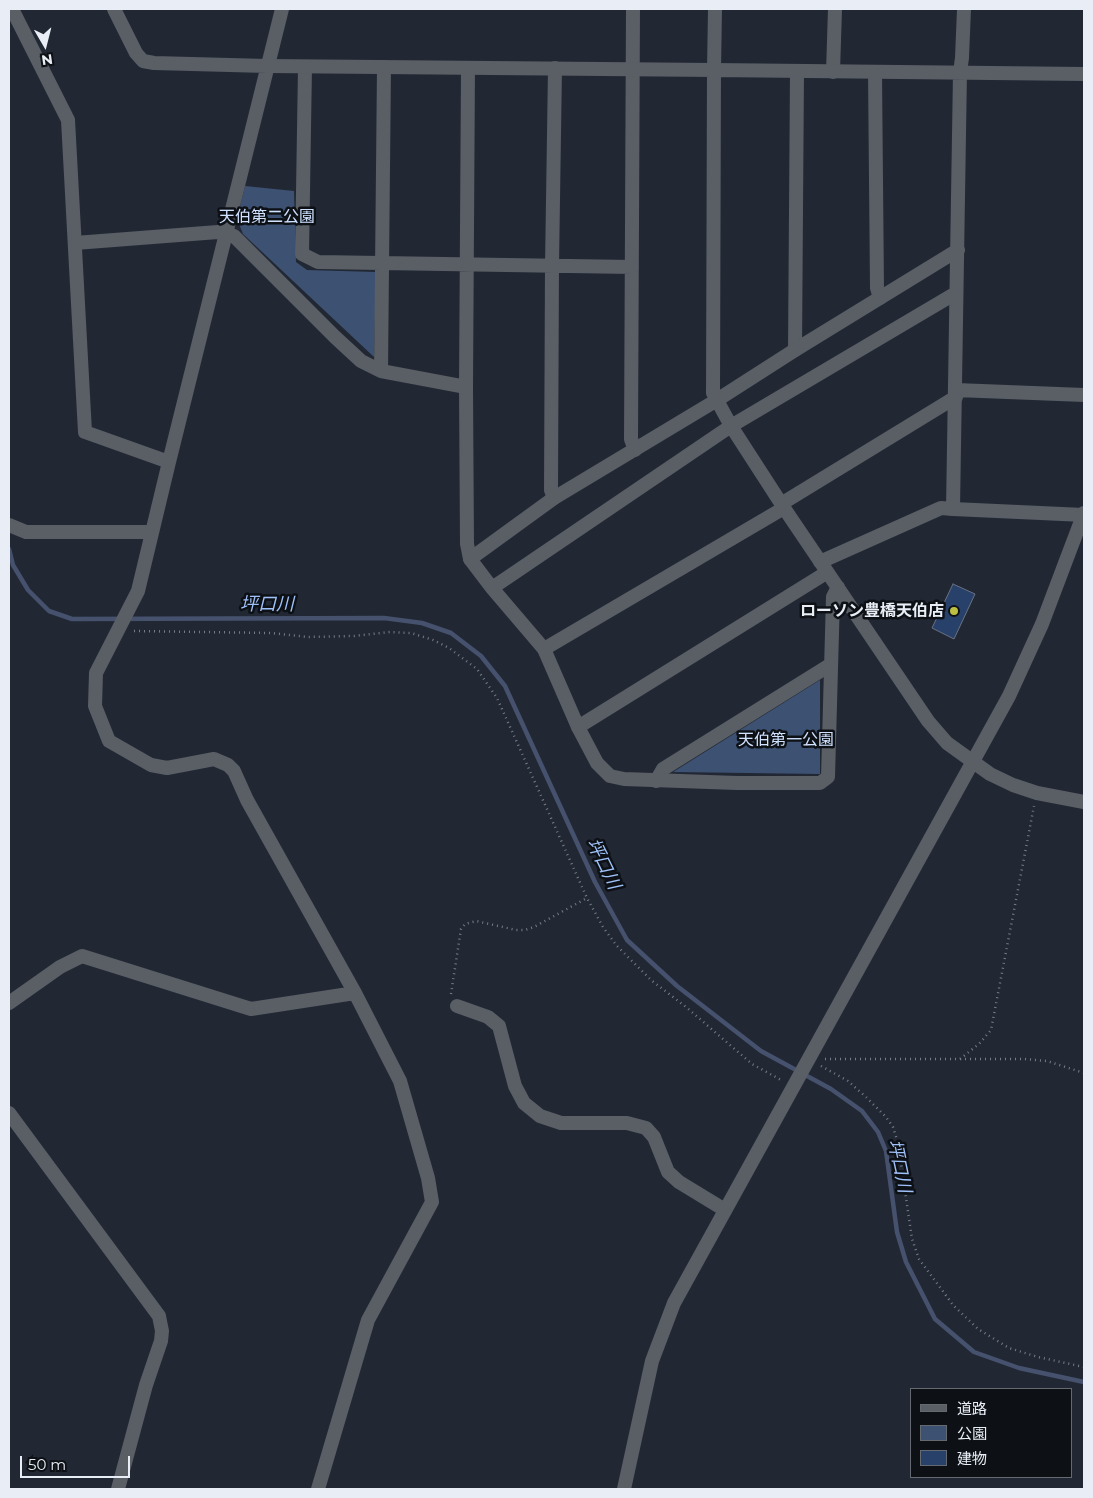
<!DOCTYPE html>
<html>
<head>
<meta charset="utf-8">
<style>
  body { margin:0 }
  #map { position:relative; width:1093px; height:1498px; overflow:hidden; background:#212834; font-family:Montserrat,"Noto Sans JP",sans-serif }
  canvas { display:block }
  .frame { position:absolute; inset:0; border:10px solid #e9eef6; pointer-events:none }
  .legend { position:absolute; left:910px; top:1388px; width:162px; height:90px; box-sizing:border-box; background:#0d1116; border:1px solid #656970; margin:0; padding:6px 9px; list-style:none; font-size:15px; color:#e9eef6 }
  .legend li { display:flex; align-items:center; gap:10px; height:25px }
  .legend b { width:25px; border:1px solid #656970 }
  .north { position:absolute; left:20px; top:20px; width:50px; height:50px; -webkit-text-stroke:4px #0d1116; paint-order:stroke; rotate:172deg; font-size:14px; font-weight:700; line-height:20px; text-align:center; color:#e9eef6 }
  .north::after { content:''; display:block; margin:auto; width:18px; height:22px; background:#e9eef6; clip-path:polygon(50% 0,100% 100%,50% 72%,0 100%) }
  .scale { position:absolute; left:20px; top:1456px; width:110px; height:22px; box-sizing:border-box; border:2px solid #e9eef6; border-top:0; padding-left:6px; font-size:15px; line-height:18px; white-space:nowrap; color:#e9eef6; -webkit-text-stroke:4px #0d1116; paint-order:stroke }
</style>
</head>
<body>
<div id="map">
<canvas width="1093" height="1498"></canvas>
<div class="frame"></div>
<ul class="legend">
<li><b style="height:6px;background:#5a5e65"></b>道路</li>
<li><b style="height:14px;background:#3d5172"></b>公園</li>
<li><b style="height:14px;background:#28416b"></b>建物</li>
</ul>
<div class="north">N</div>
<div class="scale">50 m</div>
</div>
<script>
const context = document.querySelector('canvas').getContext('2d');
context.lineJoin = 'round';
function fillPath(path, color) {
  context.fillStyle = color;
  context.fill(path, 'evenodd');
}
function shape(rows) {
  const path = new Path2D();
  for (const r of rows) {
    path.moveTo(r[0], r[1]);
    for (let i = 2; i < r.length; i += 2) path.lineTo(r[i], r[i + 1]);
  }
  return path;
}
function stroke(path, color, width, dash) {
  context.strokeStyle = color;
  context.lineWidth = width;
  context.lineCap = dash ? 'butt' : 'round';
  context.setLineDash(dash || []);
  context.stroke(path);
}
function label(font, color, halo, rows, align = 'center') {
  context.font = font + ' Montserrat,"Noto Sans JP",sans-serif';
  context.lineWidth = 5;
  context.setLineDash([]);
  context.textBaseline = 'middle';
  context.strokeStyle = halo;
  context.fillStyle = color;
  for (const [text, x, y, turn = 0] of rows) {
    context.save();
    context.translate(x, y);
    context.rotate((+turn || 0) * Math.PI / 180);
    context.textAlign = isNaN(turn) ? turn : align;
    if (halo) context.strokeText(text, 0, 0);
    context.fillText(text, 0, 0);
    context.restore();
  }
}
fillPath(shape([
  [245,186,294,191,296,262,307,270,376,272,374,357,243,234,237,219],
  [820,680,820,774,673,772]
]), '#3d5172');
stroke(shape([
  [9,549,13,565,28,590,49,611,72,619,384,618,422,623,451,633,481,656,505,686,595,882,627,940,677,986,761,1051,831,1089,862,1111,878,1132,886,1151,897,1232,906,1262,935,1319,974,1352,1019,1368,1084,1382]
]), '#46516e', 4.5);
const building = shape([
  [953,584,975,594,954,639,932,628,953,584]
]);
fillPath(building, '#28416b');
stroke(building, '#6a7281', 1);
stroke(shape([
  [134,631,271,633,308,637,354,636,390,632,411,633,433,640,449,648,477,669,497,698,587,898,603,927,617,946,651,980,686,1007,752,1064,781,1080],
  [451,994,461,929,465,924,476,921,516,930,525,930,534,927,587,898],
  [825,1059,1024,1059,1047,1061,1084,1073],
  [960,1059,979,1044,991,1030,1034,806],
  [821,1066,848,1081,866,1097,886,1117,893,1127,898,1143,912,1239,919,1259,953,1305,978,1329,1009,1348,1038,1357,1084,1367]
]), '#777d88', 2.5, [1, 4]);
stroke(shape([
  [12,9,68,120,85,432,169,462],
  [114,9,136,53,143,61,154,63,267,66],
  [282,9,169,462,138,591,96,673,95,706,109,741,151,765,167,768,214,759,228,765,234,771,247,800,355,993,400,1081,428,1178,432,1202,368,1320,318,1489],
  [633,9,631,439,635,450],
  [305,67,302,254,318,262,632,267],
  [468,68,466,387,467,544,470,559],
  [714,70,715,9],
  [833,72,835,9],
  [875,72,877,288,880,298],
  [960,72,962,58,964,9],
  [75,243,218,232,226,233,234,236,335,337,361,361,381,371,466,387],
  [795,350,797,72],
  [381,371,384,67],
  [956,390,1084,395],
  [554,498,551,490,552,266,555,68],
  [781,504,956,397],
  [953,509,1084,515],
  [9,525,26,532,152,532],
  [544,649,784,508],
  [578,727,826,573],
  [656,781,663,769,830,665],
  [9,1003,60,967,82,956,251,1009,355,993],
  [457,1006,488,1017,499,1026,515,1086,524,1103,540,1116,561,1123,627,1123,646,1128,654,1137,668,1172,679,1182,725,1210],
  [9,1113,159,1316,162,1331,161,1341,146,1385,118,1489]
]), '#5a5e65', 14);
stroke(shape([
  [267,66,714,70],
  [1084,74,714,70,713,393,731,426,784,508,928,721,947,743,990,774,1013,785,1037,793,1084,802],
  [820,562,941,508,953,509,960,72],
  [838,587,833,597,828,777,820,783,737,783,624,779,610,776,597,763,578,727,544,649,492,588,470,559,554,498,717,400,795,350,958,250],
  [492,588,731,426,956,293],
  [624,1489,652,1361,674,1303,1009,696,1042,624,1084,513]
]), '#5a5e65', 14);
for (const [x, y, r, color] of [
  [954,611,5,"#bdbf43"]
]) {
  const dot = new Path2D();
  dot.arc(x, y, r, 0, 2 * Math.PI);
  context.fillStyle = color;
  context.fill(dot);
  stroke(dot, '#0d1116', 2);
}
label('16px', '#d0e2ff', '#0d1116', [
  ["天伯第二公園",267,217],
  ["天伯第一公園",786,740]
]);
label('bold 16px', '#e9eef6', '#0d1116', [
  ["ローソン豊橋天伯店",944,611]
], 'right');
label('italic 18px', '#9fc1f9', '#0d1116', [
  ["坪口川",267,605],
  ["坪口川",603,864,64],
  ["坪口川",899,1166,78]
]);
</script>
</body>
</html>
